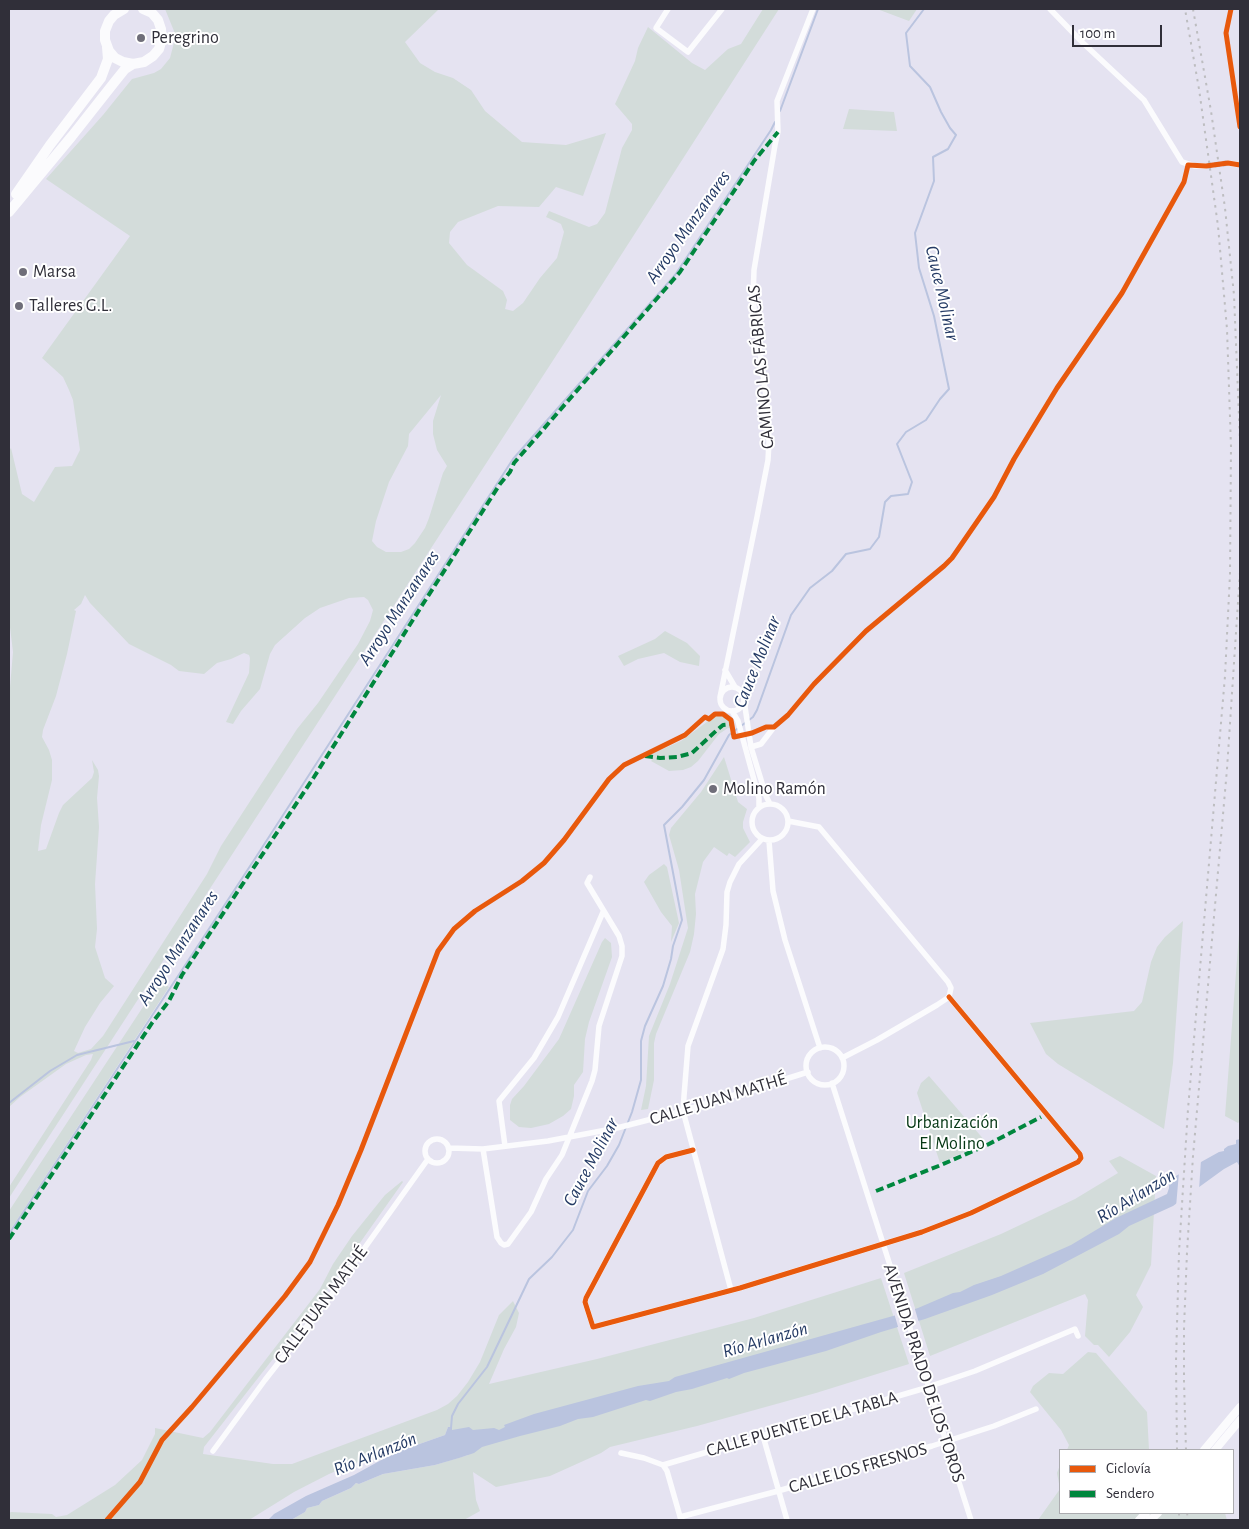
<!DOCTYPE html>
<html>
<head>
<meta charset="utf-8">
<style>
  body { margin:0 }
  #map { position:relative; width:1249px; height:1529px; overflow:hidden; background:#e5e3f1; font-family:"Alegreya Sans",sans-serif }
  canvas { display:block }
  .frame { position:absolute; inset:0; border:10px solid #302f39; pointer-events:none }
  .legend { position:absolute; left:1059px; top:1449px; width:175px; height:65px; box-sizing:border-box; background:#fff; border:1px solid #acacb0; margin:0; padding:6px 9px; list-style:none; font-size:15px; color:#302f39 }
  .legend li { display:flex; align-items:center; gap:10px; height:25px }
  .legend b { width:25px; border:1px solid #acacb0 }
  .scale { position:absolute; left:1072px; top:25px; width:90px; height:22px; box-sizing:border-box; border:2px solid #302f39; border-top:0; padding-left:6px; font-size:15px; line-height:18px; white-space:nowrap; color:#302f39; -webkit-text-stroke:4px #fff; paint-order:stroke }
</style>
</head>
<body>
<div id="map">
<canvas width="1249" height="1529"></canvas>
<div class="frame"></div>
<ul class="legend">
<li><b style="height:6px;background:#e8590c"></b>Ciclovía</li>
<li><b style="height:6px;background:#00873e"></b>Sendero</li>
</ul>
<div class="scale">100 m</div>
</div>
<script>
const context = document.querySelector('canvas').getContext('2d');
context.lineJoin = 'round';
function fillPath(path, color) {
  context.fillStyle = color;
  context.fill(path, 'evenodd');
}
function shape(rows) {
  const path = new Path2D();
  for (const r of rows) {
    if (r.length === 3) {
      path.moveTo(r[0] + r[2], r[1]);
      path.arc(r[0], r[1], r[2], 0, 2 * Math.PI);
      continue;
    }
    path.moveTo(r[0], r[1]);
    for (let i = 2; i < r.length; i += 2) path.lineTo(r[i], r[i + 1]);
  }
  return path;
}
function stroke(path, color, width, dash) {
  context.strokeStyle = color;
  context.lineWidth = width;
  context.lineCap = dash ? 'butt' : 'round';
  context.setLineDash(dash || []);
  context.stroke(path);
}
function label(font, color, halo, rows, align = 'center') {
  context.font = font + ' "Alegreya Sans",sans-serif';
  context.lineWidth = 4;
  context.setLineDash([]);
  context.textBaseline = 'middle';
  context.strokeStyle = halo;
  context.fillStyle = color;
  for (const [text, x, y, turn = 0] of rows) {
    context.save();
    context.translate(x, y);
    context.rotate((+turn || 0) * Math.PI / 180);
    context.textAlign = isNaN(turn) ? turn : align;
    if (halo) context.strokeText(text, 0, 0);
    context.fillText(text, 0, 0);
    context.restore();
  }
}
fillPath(shape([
  [165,9,439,9,405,42,420,63,435,72,453,78,471,90,485,111,522,142,566,145,606,133,583,196,556,187,539,207,498,206,458,222,450,232,449,243,467,265,503,291,507,300,505,309,513,311,523,303,540,278,557,258,564,232,561,224,546,217,549,211,589,227,597,224,605,213,622,148,632,130,632,124,615,104,635,61,638,48,648,27,692,63,705,70,728,49,741,44,763,9,779,9,589,305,9,1198,9,1187,91,1060,93,1054,86,1055,66,1064,20,1097,9,1107,9,699,13,652,9,619,9,451,11,448,22,494,34,502,55,467,72,466,80,450,73,400,69,390,63,377,42,358,130,236,46,179,103,115,132,79,154,73,161,69,170,58,175,39,174,31],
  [441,395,433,421,433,434,437,450,447,466,443,473,429,518,425,528,415,543,409,549,401,552,386,552,377,547,372,541,376,521,389,482,408,446,409,434],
  [85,595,90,603,129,644,171,665,179,671,204,674,217,663,231,659,244,653,249,655,250,658,249,673,226,722,233,724,241,711,260,689,270,654,275,645,305,618,320,608,349,598,364,597,368,600,373,610,370,621,358,644,318,703,297,729,221,846,207,874,103,1036,91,1049,78,1053,74,1051,85,1027,100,1003,114,986,105,978,95,947,97,929,95,884,99,827,97,798,99,776,98,770,92,760,94,772,92,778,63,805,59,813,46,849,38,851,41,825,52,780,52,760,49,750,42,737,43,730,56,696,67,654,76,611,74,610,81,604],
  [877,9,917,9,909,21],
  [849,109,894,112,897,131,843,129],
  [665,631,687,643,700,656,699,666,680,662,664,653,638,659,624,666,618,656,655,639],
  [715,716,722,716,728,720,732,729,728,728,719,734,698,761,691,767,683,770,669,771,651,761,652,760,649,755,681,741],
  [724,757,738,802,747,809,743,822,743,828,750,842,735,857,729,853,727,856,714,847,703,862,695,894,696,914,694,934,690,952,656,1034,654,1043,654,1080,648,1109,641,1110,646,1086,649,1036,670,984,688,928,679,870,669,835,671,828,701,792],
  [664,864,667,867,679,923,671,942,672,926,661,912,644,882,649,875],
  [1183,921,1173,1063,1164,1129,1058,1064,1046,1054,1030,1023,1134,1011,1142,1002,1151,962,1157,947,1165,937],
  [1240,921,1240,1121,1238,1123,1225,1116],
  [605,938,611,943,612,957,589,1022,585,1039,583,1072,574,1085,574,1096,571,1109,563,1116,549,1124,531,1128,519,1127,510,1120,510,1105,512,1099,524,1086,559,1039,602,942],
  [160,981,169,987,9,1232,9,1211],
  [929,1076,986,1142,940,1163,917,1093,921,1083],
  [1120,1156,1156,1176,1151,1265,1136,1295,1143,1307,1130,1332,1109,1357,1098,1345,1094,1345,1085,1336,1088,1300,1085,1294,930,1356,904,1273,1001,1234,1075,1199,1118,1173,1109,1161],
  [402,1181,403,1182,323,1295,204,1447,203,1454,273,1464,292,1464,437,1410,448,1404,457,1396,468,1382,480,1362,499,1315,513,1301,519,1313,516,1327,504,1349,489,1384,597,1359,754,1318,881,1278,909,1364,816,1393,697,1426,610,1447,601,1453,550,1476,496,1487,473,1472,476,1500,480,1511,464,1520,291,1520,305,1512,307,1508,319,1505,322,1501,351,1488,356,1483,359,1484,383,1474,435,1465,468,1455,456,1430,452,1430,452,1427,448,1427,445,1435,394,1453,384,1451,329,1474,294,1492,249,1520,9,1520,9,1513,11,1512,52,1514,56,1517,67,1515,115,1485,142,1460,155,1434,155,1428,203,1438,210,1432,320,1289,333,1264,352,1236,385,1195],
  [1088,1352,1096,1353,1147,1412,1149,1450,1067,1450,1069,1445,1061,1430,1030,1392,1033,1386,1049,1373,1063,1374],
  [1060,1465,1060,1513,1225,1513,1227,1520,1038,1520,1060,1489,1057,1473]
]), '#d3dcda');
fillPath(shape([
  [1240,1139,1240,1167,1237,1162,1224,1169,1173,1206,1129,1226,1119,1234,1043,1274,992,1295,925,1319,881,1332,826,1351,744,1373,729,1379,727,1378,692,1389,676,1392,650,1401,646,1400,593,1417,578,1419,560,1426,520,1436,482,1447,474,1453,459,1458,435,1465,383,1474,359,1484,356,1483,351,1488,322,1501,319,1505,307,1508,305,1512,291,1520,268,1520,274,1514,306,1496,354,1475,394,1453,445,1435,448,1427,452,1427,452,1430,469,1427,473,1430,494,1428,499,1430,505,1427,504,1425,534,1414,638,1386,669,1381,675,1377,893,1316,918,1308,953,1293,960,1292,974,1285,1001,1276,1071,1245,1116,1218,1167,1194,1169,1188,1169,1181,1174,1177,1219,1152,1224,1151,1224,1149,1228,1146,1236,1144,1236,1140]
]), '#bac4df');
fillPath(shape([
  [1201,1160,1199,1190,1176,1207,1179,1172],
  [914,1306,919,1323,899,1330,894,1313]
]), '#e5e3f1');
stroke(shape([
  [780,111,818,9],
  [749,720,753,717,757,710,791,615,810,588,832,571,846,554,870,549,879,537,885,502,891,496,908,494,912,482,897,444,906,432,926,420,940,399,949,389,934,316,919,268,915,233,934,181,933,157,948,149,956,135,950,128,941,112,930,87,910,66,906,33,924,9],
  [9,1103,50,1071,77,1055,134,1041],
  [9,1234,256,857,513,459,675,275,771,130,775,122],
  [451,1428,452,1416,458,1404,487,1367,529,1279,552,1257,573,1230,588,1191,607,1166,619,1145,632,1112,641,1080,641,1041,645,1026,663,986,671,959,673,946,682,920,664,825,682,807,704,780,729,735,745,723]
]), '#bac4df', 2);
stroke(shape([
  [1206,166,1228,163]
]), '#c1bfcc', 5.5, [5.5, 3]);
stroke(shape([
  [668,9,656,28,688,52,722,9],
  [1050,9,1083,43,1144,100,1182,162,1195,166,1206,166],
  [1228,163,1240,165],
  [725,670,735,687],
  [732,699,12],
  [720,697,757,517,768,460,769,442,768,412,753,299,754,270,775,145,778,132,777,101,813,9],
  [744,700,751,747,766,796,770,804],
  [732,711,738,721,759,798,759,807],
  [751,747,761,744,774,727],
  [770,822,18],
  [788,821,819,827,948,982,951,988,949,997,937,1005,877,1040,842,1058],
  [769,841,773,891,785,940,820,1048],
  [825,1066,19],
  [832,1083,971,1520],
  [437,1151,12],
  [505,1146,499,1101,534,1058,558,1017,603,912],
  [449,1148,483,1149,548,1141,617,1128,683,1111,808,1072],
  [483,1149,497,1237,501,1243,504,1245,508,1244,531,1212,546,1179,562,1155,592,1081,595,1070,599,1026,622,956,622,946,619,936,587,883,590,877],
  [693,1150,666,1157,658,1163,586,1298,585,1302,593,1327,740,1288,922,1232,971,1213,1078,1162,1081,1158,1080,1154,949,997],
  [731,1290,683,1111,684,1096,688,1046,723,949,726,925,727,892,730,882,739,864,762,839],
  [763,1436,787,1520],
  [213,1451,265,1380,329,1298,428,1159],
  [621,1453,644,1458,663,1465,667,1471,681,1520],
  [663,1465,922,1389,975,1371,1075,1329,1078,1336],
  [680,1517,778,1491,932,1446,994,1426,1036,1409]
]), '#fbfbfd', 5.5);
stroke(shape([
  [1204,1450,1240,1407],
  [1215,1450,1240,1420],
  [1139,1520,1146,1513],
  [1150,1520,1158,1513]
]), '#fbfbfd', 8);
stroke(shape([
  [124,9,114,15,109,21,105,31,105,40,109,51,115,58,123,62,133,64,144,62,153,56,159,49,162,39,161,29,158,20,152,13,143,9],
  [16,194,50,145,101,78,108,59,107,47],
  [9,212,72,136,113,84,125,69,133,64]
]), '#fbfbfd', 10);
stroke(shape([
  [1193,9,1211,111,1225,208,1234,295,1240,441],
  [1177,1450,1176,1361,1179,1252,1188,1109,1225,676,1230,574,1231,447,1227,329,1218,226,1199,89,1185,9],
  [1186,1450,1184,1381,1184,1328,1187,1252,1193,1156,1227,769,1240,572],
  [1179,1513,1179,1520],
  [1187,1513,1188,1520]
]), '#bdbdc0', 2, [2.5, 5]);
stroke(shape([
  [645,756,660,758,677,757,692,753,717,730,723,725,733,724],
  [876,1191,941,1165,987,1145,1041,1117],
  [9,1239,152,1023,169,1001,182,975,314,777,421,607,500,484,510,472,514,463,680,272,754,161,778,132]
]), '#00873e', 4, [8, 4]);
stroke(shape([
  [1231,9,1226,33,1240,127],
  [693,1150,666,1157,658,1163,586,1298,585,1302,593,1327,740,1288,922,1232,971,1213,1078,1162,1081,1158,1080,1154,949,997],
  [107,1520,140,1482,162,1440,192,1407,285,1296,310,1262,338,1205,361,1150,438,951,454,929,475,911,522,881,544,863,564,840,609,779,624,765,685,735,705,717,709,719,715,714,723,714,731,720,734,737,752,733,766,727,774,727,788,715,814,684,866,631,944,566,952,558,994,497,1014,459,1057,388,1122,293,1184,182,1188,165,1206,166,1228,163,1240,165]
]), '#e8590c', 5);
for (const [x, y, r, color] of [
  [141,38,5,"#6f6e79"],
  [23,272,5,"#6f6e79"],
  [19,306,5,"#6f6e79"],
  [713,789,5,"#6f6e79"]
]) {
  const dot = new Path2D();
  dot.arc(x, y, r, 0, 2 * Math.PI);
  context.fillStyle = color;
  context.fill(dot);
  stroke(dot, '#fff', 2);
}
label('18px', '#302f39', '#fff', [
  ["Peregrino",151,38],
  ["Marsa",33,272],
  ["Talleres G.L.",29,306],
  ["Molino Ramón",723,789]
], 'left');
label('18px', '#302f39', '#fff', [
  ["CAMINO LAS FÁBRICAS",761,367,-95],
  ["CALLE JUAN MATHÉ",718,1099,-17],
  ["CALLE JUAN MATHÉ",321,1305,-53],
  ["AVENIDA PRADO DE LOS TOROS",924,1373,72],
  ["CALLE PUENTE DE LA TABLA",802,1424,-16],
  ["CALLE LOS FRESNOS",858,1468,-16]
]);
label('18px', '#043613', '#fff', [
  ["Urbanización",952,1123],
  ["El Molino",952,1144]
]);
label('italic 19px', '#253b65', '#fff', [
  ["Arroyo Manzanares",688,227,-55],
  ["Cauce Molinar",942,293,77],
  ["Arroyo Manzanares",399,608,-57],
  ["Cauce Molinar",757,662,-68],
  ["Arroyo Manzanares",178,948,-57],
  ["Cauce Molinar",591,1162,-62],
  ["Río Arlanzón",1136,1196,-31],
  ["Río Arlanzón",765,1340,-16],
  ["Río Arlanzón",375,1454,-22]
]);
</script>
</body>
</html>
